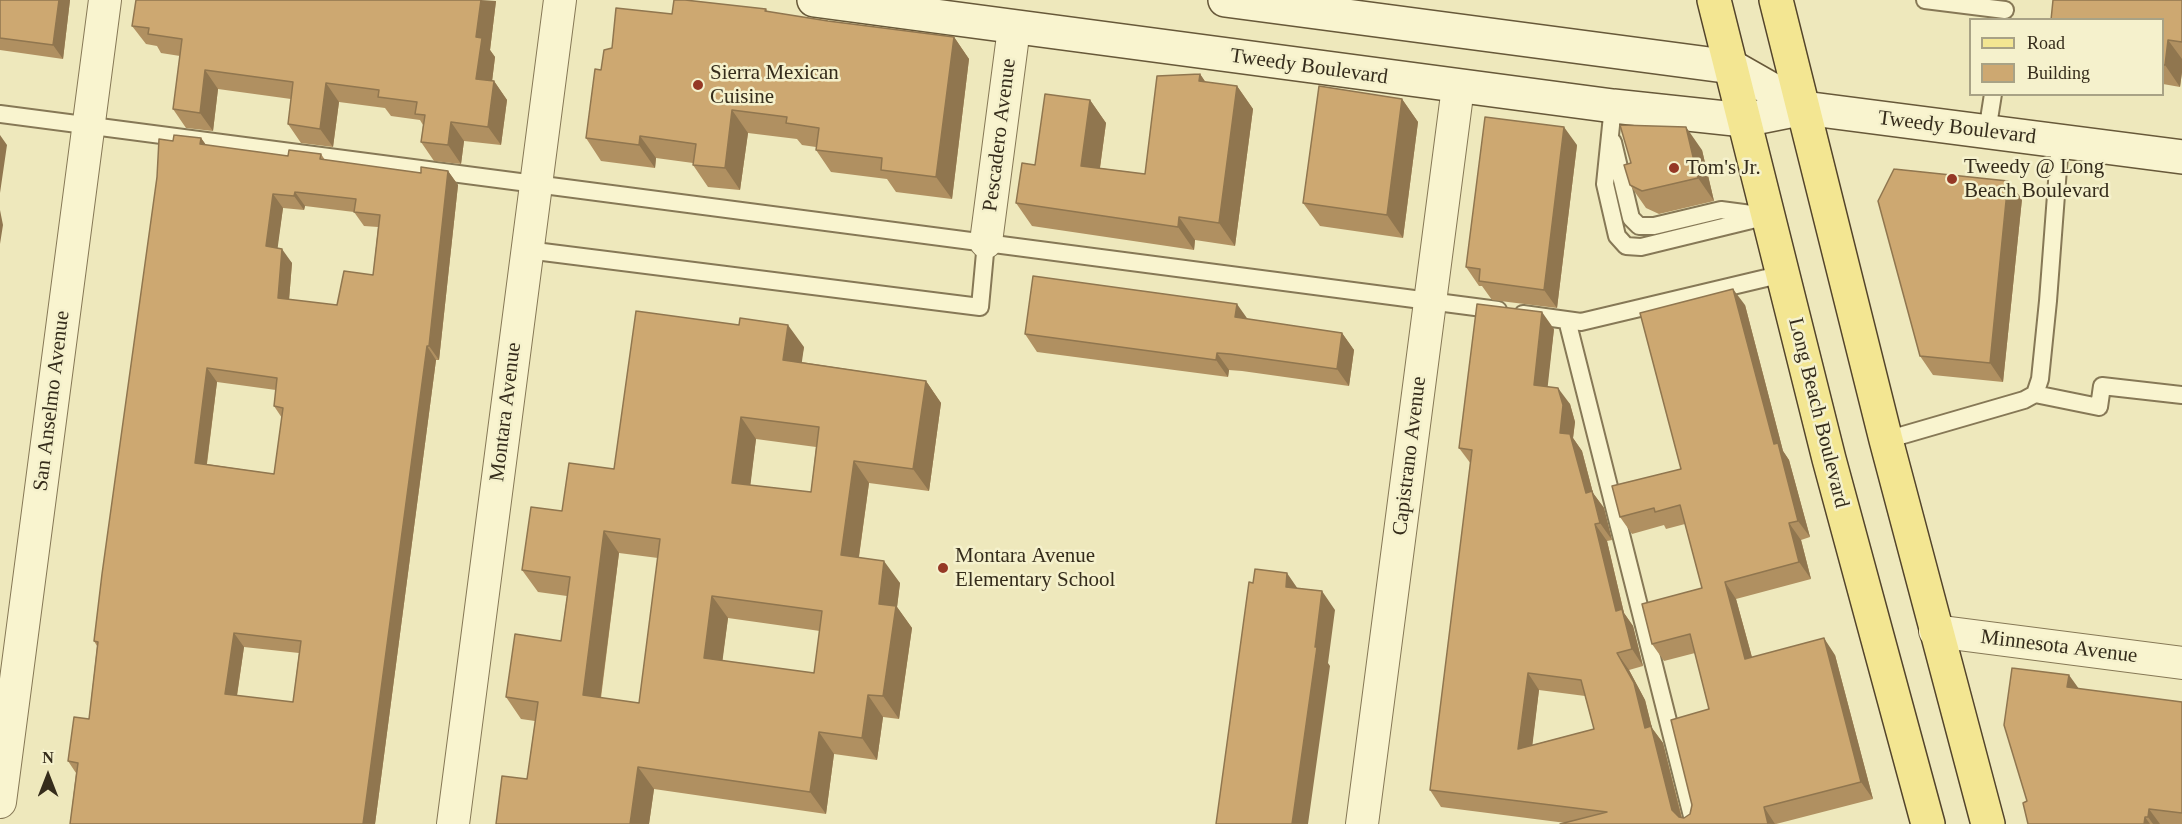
<!DOCTYPE html>
<html>
<head>
<meta charset="utf-8">
<style>
  body { margin:0 }
  #map { position:relative; width:2182px; height:824px; overflow:hidden; background:#eee8bc; font-family:Georgia,serif }
  canvas { display:block }
  .legend { position:absolute; left:1969px; top:18px; width:195px; height:78px; box-sizing:border-box; background:#f5f1cc; border:2px solid #a8a285; margin:0; padding:8px 10px; list-style:none; font-size:18px; color:#352c1b }
  .legend li { display:flex; align-items:center; gap:12px; height:30px }
  .legend b { width:30px; border:2px solid #a8a285 }
  .north { position:absolute; left:18px; top:746px; width:60px; height:60px; -webkit-text-stroke:4px #f5f1cc; paint-order:stroke; rotate:0deg; font-size:16px; font-weight:700; line-height:24px; text-align:center; color:#352c1b }
  .north::after { content:''; display:block; margin:auto; width:21px; height:27px; background:#352c1b; clip-path:polygon(50% 0,100% 100%,50% 72%,0 100%) }
</style>
</head>
<body>
<div id="map">
<canvas width="2182" height="824"></canvas>
<ul class="legend">
<li><b style="height:8px;background:#f3e692"></b>Road</li>
<li><b style="height:16px;background:#cda871"></b>Building</li>
</ul>
<div class="north">N</div>
</div>
<script>
const context = document.querySelector('canvas').getContext('2d');
context.lineJoin = 'round';
function shape(rows) {
  const path = new Path2D();
  for (const r of rows) {
    path.moveTo(r[0], r[1]);
    for (let i = 2; i < r.length; i += 2) path.lineTo(r[i], r[i + 1]);
  }
  return path;
}
function stroke(path, color, width, dash) {
  context.strokeStyle = color;
  context.lineWidth = width;
  context.lineCap = dash ? 'butt' : 'round';
  context.setLineDash(dash || []);
  context.stroke(path);
}
function fillPath(path, color) {
  context.fillStyle = color;
  context.fill(path, 'evenodd');
}
function label(font, color, halo, rows, align = 'center') {
  context.font = font + ' Georgia,serif';
  context.lineWidth = 5;
  context.setLineDash([]);
  context.textBaseline = 'middle';
  context.strokeStyle = halo;
  context.fillStyle = color;
  for (const [text, x, y, turn = 0] of rows) {
    context.save();
    context.translate(x, y);
    context.rotate((+turn || 0) * Math.PI / 180);
    context.textAlign = isNaN(turn) ? turn : align;
    if (halo) context.strokeText(text, 0, 0);
    context.fillText(text, 0, 0);
    context.restore();
  }
}
const lane = shape([
  [1925,0,2005,10],
  [1613,106,1605,184,1617,236,1626,246,1641,247,1768,216],
  [0,114,1498,310],
  [1987,132,1993,94],
  [1613,142,1631,218,1639,226,1654,226,1721,210,1759,215],
  [527,250,980,307,986,242],
  [1523,314,1581,322,1783,274],
  [1567,320,1694,824],
  [2035,394,2099,407,2102,386,2182,395],
  [1886,440,2024,400,2035,394,2040,379,2048,301,2060,142]
]);
const street = shape([
  [986,242,1014,28],
  [1935,631,2182,663],
  [0,802,105,0],
  [453,824,560,0],
  [1362,824,1458,87]
]);
const secondary = shape([
  [814,0,1613,106,1744,120,1804,108,2182,157],
  [1225,0,1732,67,1804,108]
]);
const primary = shape([
  [1714,0,1829,459,1928,824],
  [1776,0,1886,440,1988,824]
]);
stroke(lane, '#867856', 20);
stroke(street, '#867856', 34);
stroke(secondary, '#675839', 36);
stroke(primary, '#53442b', 36);
stroke(lane, '#f9f4cf', 16);
stroke(street, '#f9f4cf', 32);
stroke(secondary, '#f9f4cf', 33);
stroke(primary, '#f3e692', 33);
fillPath(shape([
  [0,0,70,0,63,59,0,50],
  [2182,0,2182,72,2180,87,2163,84,2163,20],
  [496,1,490,50,495,57,492,81,494,81,507,100,501,145,464,141,461,164,434,161,421,142,423,125,420,120,391,116,385,108,339,102,333,147,301,143,288,124,291,99,218,89,213,131,186,128,173,109,180,56,161,53,157,46,146,44,132,26],
  [766,9,768,12,828,21,954,37,969,59,952,199,896,192,887,179,831,172,816,150,816,147,802,145,797,139,748,133,740,190,708,187,693,165,693,163,656,158,655,168,601,161,586,138,601,70,612,48,672,14],
  [1200,74,1205,82,1237,86,1253,109,1235,246,1195,240,1194,250,1032,226,1016,203,1035,165,1090,100,1106,123,1100,168,1145,174],
  [1402,99,1418,122,1403,238,1320,226,1303,203],
  [201,138,206,145,288,156,321,154,325,160,421,173,448,171,458,185,439,360,436,360,375,824,70,824,76,773,68,761,89,719,97,646,94,641,157,177,173,141],
  [305,206,354,212,364,226,378,227,373,275,337,305,289,300,292,263,277,248,283,208,304,210],
  [217,382,276,390,274,406,282,418,274,474,207,464],
  [244,647,299,653,293,702,237,696],
  [1577,145,1557,308,1492,300,1482,286,1479,286,1466,267],
  [1702,150,1714,201,1659,214,1646,208,1630,185,1631,163],
  [2022,199,2003,382,1933,375,1920,356],
  [1745,305,1783,451,1789,460,1810,537,1801,540,1811,579,1736,599,1752,657,1835,655,1873,799,1776,824,1560,824,1566,823,1441,807,1430,790,1471,464,1459,448,1554,329,1547,386,1570,404,1575,422,1573,438,1582,451,1593,493,1604,508,1612,540,1607,541,1624,613,1633,626,1643,666,1629,670,1645,700,1652,728,1663,743,1682,817,1684,818,1690,814,1709,709,1695,653,1664,661,1652,644,1702,588,1685,524,1666,529,1664,525,1632,534,1620,517,1681,469],
  [1539,690,1585,696,1594,729,1532,745],
  [1248,319,1342,333,1354,350,1349,386,1242,371,1229,370,1228,377,1037,352,1025,334],
  [804,347,801,362,926,381,941,403,929,491,869,483,859,557,900,583,897,607,912,628,899,719,883,717,877,760,834,754,826,814,654,789,649,824,496,824,527,779,535,721,521,719,506,697,561,641,567,596,538,592,522,570,562,511,614,469],
  [756,439,816,447,811,492,750,485],
  [619,553,658,558,639,703,601,698],
  [728,618,820,631,814,673,722,661],
  [2079,689,2182,702,2182,824,2028,824]
]), '#b09061');
fillPath(shape([
  [59,0,70,0,63,59,53,45],
  [481,0,496,1,490,50,495,57,490,98,476,79,476,37],
  [954,37,969,59,952,199,936,177],
  [2168,40,2182,59,2182,72,2180,87,2165,65],
  [205,70,218,89,213,131,200,113],
  [1200,74,1216,97,1199,81],
  [494,81,507,100,501,145,488,127],
  [326,83,339,102,333,147,320,129],
  [1237,86,1253,109,1235,246,1219,223],
  [1402,99,1418,122,1403,238,1387,215],
  [1090,100,1106,123,1097,189,1081,166],
  [732,110,748,133,740,190,725,168],
  [451,122,464,141,461,164,448,145],
  [1564,127,1577,145,1557,308,1544,290],
  [1686,127,1702,150,1714,201,1698,178],
  [0,135,7,145,0,193],
  [640,136,656,158,655,168,639,145],
  [201,138,211,152,200,144],
  [448,171,458,185,439,360,429,346],
  [2008,181,2022,199,2003,382,1990,363],
  [295,192,305,206,304,210,294,196],
  [273,194,283,208,276,260,266,246],
  [0,210,3,225,0,244],
  [1179,217,1195,240,1194,250,1178,227],
  [282,249,292,263,288,312,278,298],
  [1733,289,1745,305,1783,451,1789,460,1810,537,1798,521,1774,444],
  [1237,304,1249,321,1235,317],
  [1542,312,1554,329,1546,402,1534,385],
  [788,325,804,347,799,382,783,360],
  [1342,333,1354,350,1349,386,1337,369],
  [427,346,436,360,375,824,363,824],
  [1217,353,1229,370,1228,377,1216,360],
  [207,368,217,382,205,477,195,463],
  [926,381,941,403,929,491,913,469],
  [1558,388,1570,404,1575,422,1573,438,1582,451,1593,493,1604,508,1612,540,1600,523,1586,493,1560,433],
  [741,417,756,439,748,505,732,483],
  [854,461,869,483,856,577,841,555],
  [1789,523,1801,540,1811,579,1799,562],
  [1595,524,1607,541,1624,613,1633,626,1643,666,1632,649,1616,611],
  [604,531,619,553,598,717,583,695],
  [884,561,900,583,897,607,912,628,899,719,883,696,879,604],
  [1287,573,1300,592,1286,587],
  [1725,582,1736,599,1757,676,1745,659],
  [1322,591,1335,610,1328,663,1330,666,1308,824,1292,824],
  [712,596,728,618,720,680,704,658],
  [234,633,244,647,235,708,225,694],
  [1824,638,1835,655,1873,799,1861,782],
  [1617,653,1629,670,1645,700,1652,728,1663,743,1683,824,1672,810,1645,728],
  [1528,673,1539,690,1530,765,1518,749],
  [2069,675,2087,700,2067,687],
  [868,695,883,717,877,760,862,738],
  [819,732,834,754,826,814,810,792],
  [638,767,654,789,649,824,630,824],
  [1764,807,1775,824,1768,824],
  [2149,809,2160,824,2153,824,2148,817],
  [2145,817,2150,824,2144,824]
]), '#90764f');
const building = shape([
  [0,0,59,0,53,45,0,38,0,0],
  [136,0,481,0,476,37,482,38,476,79,494,81,488,127,451,122,448,145,421,142,425,115,415,114,417,102,378,97,379,90,326,83,320,129,288,124,293,82,205,70,200,113,173,109,182,39,148,34,149,28,132,26,136,0],
  [674,0,685,0,766,9,765,11,828,21,954,37,936,177,881,170,882,158,816,150,819,128,786,123,787,117,732,110,725,168,693,165,696,144,640,136,639,145,586,138,595,69,601,70,604,50,612,48,616,8,672,14,674,0],
  [2053,0,2182,0,2182,42,2168,40,2165,65,2163,65,2163,20,2051,20,2053,0],
  [1200,74,1199,81,1237,86,1219,223,1179,217,1178,227,1016,203,1022,163,1035,165,1045,94,1090,100,1081,166,1145,174,1157,76,1200,74],
  [1319,86,1402,99,1387,215,1303,203,1319,86],
  [1485,117,1564,127,1544,290,1479,281,1480,269,1466,267,1485,117],
  [1620,125,1686,127,1698,178,1642,191,1630,185,1624,165,1631,163,1620,125],
  [174,135,201,138,200,144,288,156,289,150,321,154,320,159,421,173,421,167,448,171,429,346,427,346,363,824,70,824,78,763,68,761,74,717,89,719,98,642,94,641,102,574,157,177,159,139,173,141,174,135],
  [295,192,356,199,354,212,380,215,373,275,344,271,337,305,278,298,282,249,266,246,273,194,294,196,295,192],
  [207,368,277,378,274,406,283,408,274,474,195,463,207,368],
  [234,633,301,641,293,702,225,694,234,633],
  [1894,169,2008,181,1990,363,1920,356,1878,201,1894,169],
  [1033,276,1237,304,1235,317,1342,333,1337,369,1230,354,1217,353,1216,360,1025,334,1033,276],
  [1733,289,1774,444,1778,443,1798,521,1789,523,1799,562,1725,582,1745,659,1824,638,1861,782,1764,807,1768,824,1560,824,1607,812,1430,790,1472,450,1459,448,1477,304,1542,312,1534,385,1558,388,1563,405,1560,433,1570,434,1586,493,1592,491,1600,523,1595,524,1616,611,1622,609,1632,649,1617,653,1634,683,1645,728,1651,726,1672,810,1679,817,1684,818,1690,814,1692,805,1671,720,1709,709,1690,634,1652,644,1642,604,1702,588,1680,505,1655,512,1654,508,1620,517,1612,486,1681,469,1640,313,1733,289],
  [1528,673,1581,680,1594,729,1518,749,1528,673],
  [636,311,739,325,740,318,788,325,783,360,926,381,913,469,854,461,841,555,884,561,879,604,896,606,883,696,868,695,862,738,819,732,810,792,638,767,630,824,496,824,502,776,527,779,538,702,506,697,515,634,561,641,570,577,522,570,531,507,562,511,569,463,614,469,636,311],
  [741,417,819,427,811,492,732,483,741,417],
  [604,531,660,539,639,703,583,695,604,531],
  [712,596,822,611,814,673,704,658,712,596],
  [1255,569,1287,573,1286,587,1322,591,1315,647,1317,647,1292,824,1216,824,1249,582,1253,583,1255,569],
  [2012,668,2069,675,2067,687,2182,702,2182,813,2149,809,2148,817,2145,817,2144,824,2028,824,2023,803,2027,801,2004,725,2012,668]
]);
fillPath(building, '#cda871');
stroke(building, '#90764f', 1.5);
for (const [x, y, r, color] of [
  [698,85,6,"#953825"],
  [1674,168,6,"#953825"],
  [1952,179,6,"#953825"],
  [943,568,6,"#953825"]
]) {
  const dot = new Path2D();
  dot.arc(x, y, r, 0, 2 * Math.PI);
  context.fillStyle = color;
  context.fill(dot);
  stroke(dot, '#f5f1cc', 2);
}
label('21px', '#352c1b', '#f5f1cc', [
  ["Tweedy Boulevard",1309,67,8],
  ["Tweedy Boulevard",1957,128,7],
  ["Pescadero Avenue",1000,135,-83],
  ["San Anselmo Avenue",52,401,-83],
  ["Montara Avenue",506,412,-83],
  ["Long Beach Boulevard",1818,413,76],
  ["Capistrano Avenue",1410,456,-83],
  ["Minnesota Avenue",2059,647,7]
]);
label('21px', '#352c1b', '#f5f1cc', [
  ["Sierra Mexican",710,73],
  ["Cuisine",710,97],
  ["Tweedy @ Long",1964,167],
  ["Beach Boulevard",1964,191],
  ["Tom's Jr.",1686,168],
  ["Montara Avenue",955,556],
  ["Elementary School",955,580]
], 'left');
</script>
</body>
</html>
